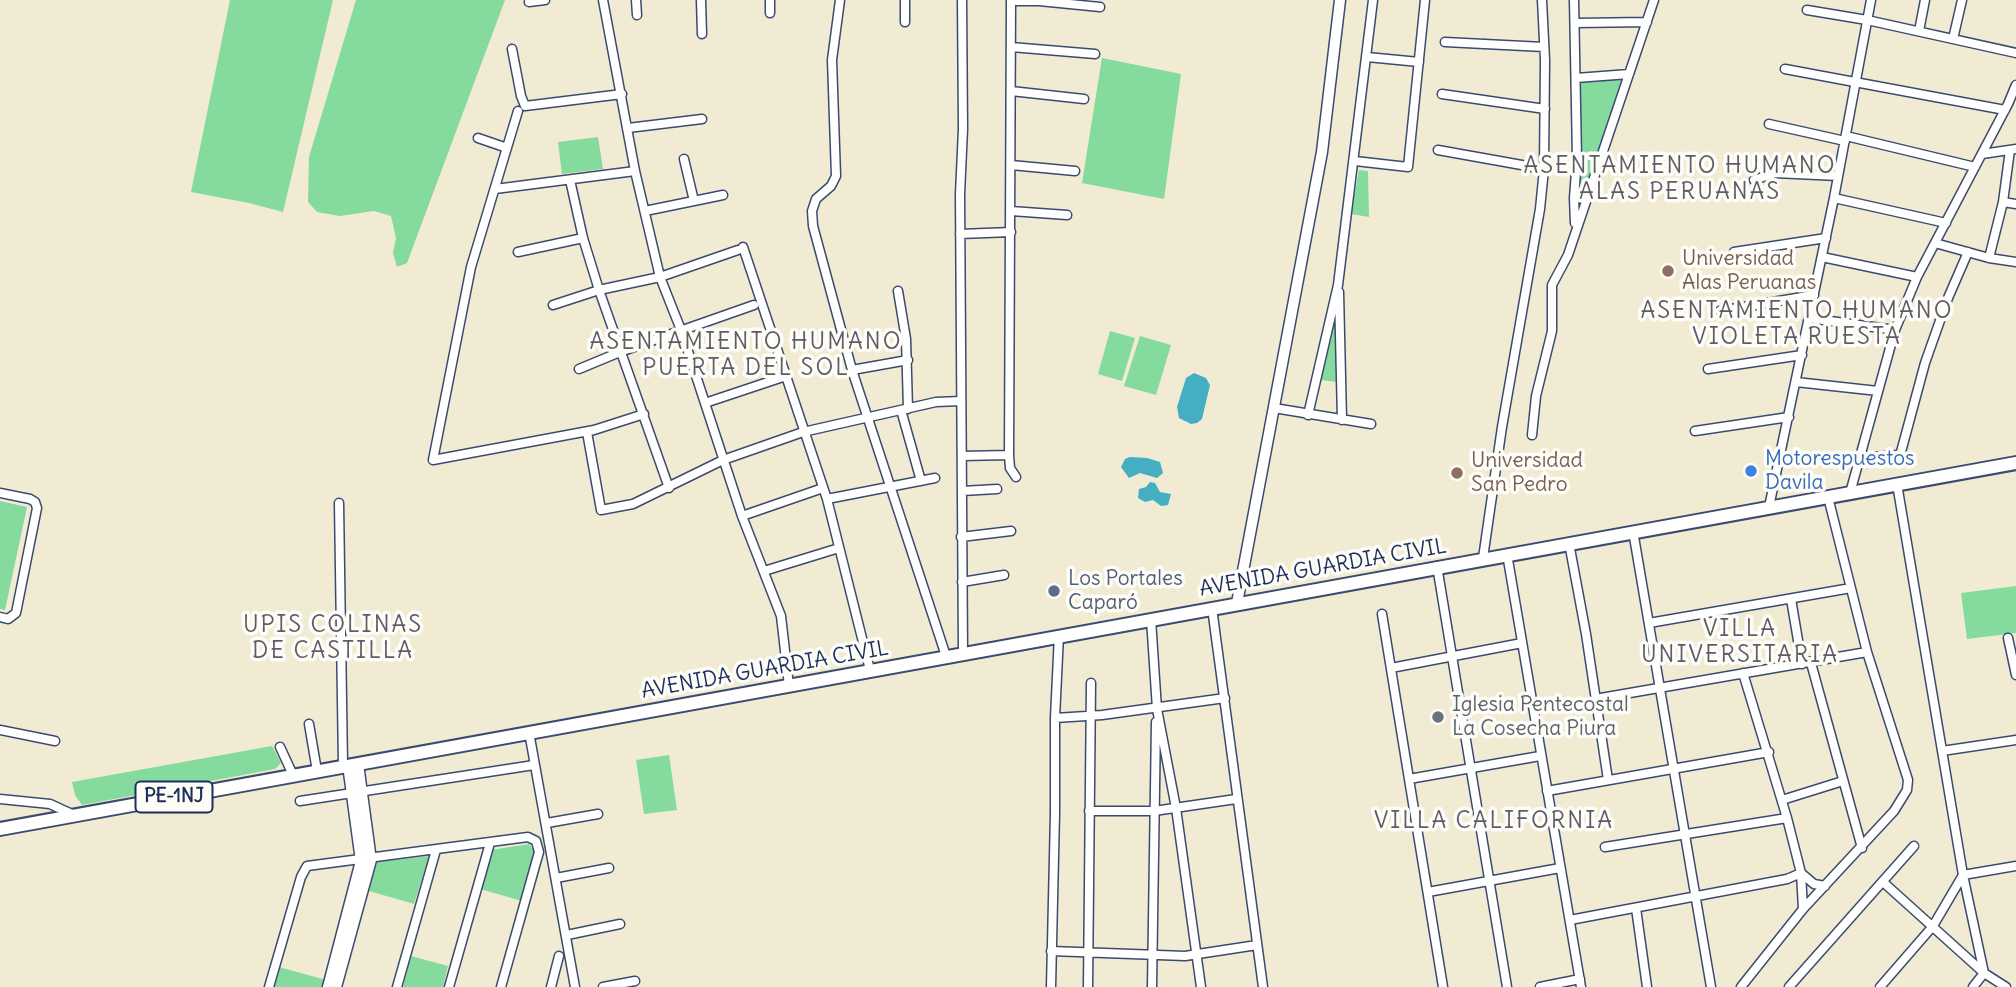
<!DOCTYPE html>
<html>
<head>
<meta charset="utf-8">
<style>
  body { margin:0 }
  canvas { display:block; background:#f0ebd2 }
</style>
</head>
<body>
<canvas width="2016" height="987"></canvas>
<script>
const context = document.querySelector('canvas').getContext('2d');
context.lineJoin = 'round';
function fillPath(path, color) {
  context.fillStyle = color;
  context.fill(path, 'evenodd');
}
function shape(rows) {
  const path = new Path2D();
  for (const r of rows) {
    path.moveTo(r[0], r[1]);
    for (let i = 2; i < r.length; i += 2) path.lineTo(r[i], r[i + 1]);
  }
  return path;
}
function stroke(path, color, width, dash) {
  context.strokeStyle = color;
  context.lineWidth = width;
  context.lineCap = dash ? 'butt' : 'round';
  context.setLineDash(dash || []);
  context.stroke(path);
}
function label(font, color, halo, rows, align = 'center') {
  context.font = font + ' Delius,sans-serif';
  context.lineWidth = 7;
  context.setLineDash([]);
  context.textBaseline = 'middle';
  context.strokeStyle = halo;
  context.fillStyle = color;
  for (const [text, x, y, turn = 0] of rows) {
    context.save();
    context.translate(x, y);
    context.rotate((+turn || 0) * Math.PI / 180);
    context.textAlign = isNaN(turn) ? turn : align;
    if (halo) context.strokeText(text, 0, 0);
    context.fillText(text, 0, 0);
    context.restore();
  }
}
fillPath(shape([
  [230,0,333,0,283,212,249,203,191,192],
  [356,0,505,0,407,263,397,267,393,253,396,238,391,216,374,211,340,216,317,212,308,202,309,157],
  [1102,58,1181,74,1164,199,1082,183],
  [1624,77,1580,206,1577,205,1582,170,1579,80],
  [598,137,603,169,562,174,558,142],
  [1359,170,1368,171,1369,217,1351,214],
  [1337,307,1337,382,1321,380],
  [1110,331,1135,338,1122,381,1098,374],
  [1140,336,1171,345,1156,395,1124,386],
  [0,501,27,507,5,610,0,609],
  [2016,586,2016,633,1967,639,1961,593],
  [272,746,281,763,275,769,82,805,75,795,72,782],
  [669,755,677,810,644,814,636,760],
  [529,844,535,852,522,901,480,889,491,850],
  [429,856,414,904,369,891,377,862],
  [411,956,448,966,443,987,403,987],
  [279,967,326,980,324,987,274,987]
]), '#85da9d');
fillPath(shape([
  [1194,373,1206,378,1210,385,1202,419,1197,423,1191,424,1179,418,1177,407,1186,378],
  [1130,457,1147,458,1160,462,1163,473,1157,478,1140,473,1129,478,1121,467,1125,459],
  [1150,482,1155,483,1160,492,1171,494,1168,505,1161,506,1153,500,1145,502,1138,498,1139,489,1146,487]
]), '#44aec3');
const minor = shape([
  [603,0,635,171,660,277,681,330,742,516,781,616,789,686],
  [636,0,637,15],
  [701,0,702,34],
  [770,0,770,13],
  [840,0,832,60,836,176,831,186,816,199,812,211,813,226,852,370,946,656],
  [962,0,963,129,960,194,963,653],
  [1574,0,1577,159,1574,198,1575,223],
  [1011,1,1039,1,1100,7],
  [529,2,545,0],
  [1807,10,1867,20,2016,53],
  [905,22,905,0],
  [1575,23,1647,22],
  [1919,31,1925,0],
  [1953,39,1962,0],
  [1445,42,1544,47],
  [1011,47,1095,54],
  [512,49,521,96,525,106,622,94],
  [1367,57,1419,62],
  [1785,69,2005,110],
  [1576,78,1629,74],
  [1011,91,1084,99],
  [1442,94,1545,109],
  [518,111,471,267,433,460,594,430,644,414],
  [1769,124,1845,141],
  [628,128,702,119],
  [1846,136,1975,167],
  [478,138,507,148],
  [1438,150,1544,169],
  [1982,154,2016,149],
  [684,159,694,201],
  [1355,161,1408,167,1425,0],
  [1011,165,1075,171],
  [570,180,583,238,599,290,669,488],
  [1754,180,1775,173,1838,176],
  [495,189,635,171],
  [1834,198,1946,223],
  [2003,202,2016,204],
  [645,211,723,195],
  [1011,211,1067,215],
  [960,234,1011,232],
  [1935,243,1989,258,2016,262],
  [743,247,827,499,870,670],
  [518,252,583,238],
  [1734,252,1826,238],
  [1822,257,1917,277],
  [1989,258,2003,202,2010,150],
  [898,291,906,339,908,409],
  [1339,292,1342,420],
  [553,305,599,290,660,277,738,250],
  [1720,311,1814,295],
  [1809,318,1895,330],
  [579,369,620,352,754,305],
  [1708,369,1802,355],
  [852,370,908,360],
  [1796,382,1878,391],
  [705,403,786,376],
  [1274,408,1371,424],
  [901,410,921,481],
  [1308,415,1338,285,1373,0],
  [1695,431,1789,417],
  [587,432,601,510,633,504,723,460,803,432,936,402,961,401],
  [1532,435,1536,396,1552,331,1552,285,1568,255,1654,0],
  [1009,455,1011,0],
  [962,456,1009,455,1010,468,1016,477],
  [1859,458,1898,455,1901,452,1925,363,1948,298,1968,252],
  [1897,484,1963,875,1984,973,1973,987],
  [962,491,997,489],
  [0,493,30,499,35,502,37,508,16,613,8,619,0,617],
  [1850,493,1895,330,1917,277,2008,104,2016,85],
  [827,499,935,478],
  [339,503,343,766],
  [1769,507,1834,198,1871,0],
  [742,516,823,488],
  [1633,531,1711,987],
  [961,537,1011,531],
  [1569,543,1586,634,1608,780],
  [1507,554,1581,987],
  [1483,558,1502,427,1540,209,1544,169,1545,60,1542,0],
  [1437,566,1507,987],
  [764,571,839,548],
  [962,582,1004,575],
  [1791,599,1802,664],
  [1212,608,1263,987],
  [1382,614,1443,987],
  [1151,619,1157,709,1176,808,1201,987],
  [1649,623,1851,588],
  [2008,638,2016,675],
  [1811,663,1862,848],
  [1391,668,1522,643],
  [1743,673,1787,818,1801,873,1803,909],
  [1595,699,1867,652],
  [1055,718,1102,715,1225,698],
  [309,724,317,771],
  [0,730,55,741],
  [529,732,575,987],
  [280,747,293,775],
  [1942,751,2016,740],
  [1409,779,1540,756],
  [1547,791,1769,752],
  [0,799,50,804,74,815],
  [1782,800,1843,781],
  [300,801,534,765],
  [1089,811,1154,811,1236,799],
  [547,823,598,814],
  [1605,847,1787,818],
  [556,878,609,868],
  [1883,882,1984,973,2006,987],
  [1428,892,1560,868],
  [1636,908,1647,987],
  [1570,920,1787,879,1801,873,1814,884,1825,886],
  [567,935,620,924],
  [1051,951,1185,956,1257,945],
  [269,987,301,877,307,866,528,837,536,841,539,852,501,987],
  [397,987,436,850],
  [449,987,490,843],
  [551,987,559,956],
  [603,987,635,981],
  [1051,987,1055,813,1055,718,1059,635],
  [1088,987,1091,683],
  [1152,987,1156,722],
  [1540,987,1580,979],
  [1741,987,1803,909,1894,811,1907,790,1908,780,1867,652,1828,497],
  [1789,987,1914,846],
  [1880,987,1933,926,1963,875,2016,866]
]);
const tertiary = shape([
  [1237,603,1322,152,1340,0],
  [328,987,361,861,348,765],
  [336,987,371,860,358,764]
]);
const trunk = shape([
  [0,829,2016,463]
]);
stroke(minor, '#3b4b6f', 11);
stroke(tertiary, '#3b4b6f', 13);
stroke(trunk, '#3b4b6f', 16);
stroke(minor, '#fff', 8);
stroke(tertiary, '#fff', 10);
stroke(trunk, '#fff', 12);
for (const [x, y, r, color] of [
  [1668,271,7,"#8d6e63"],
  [1751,471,7,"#3f7fe0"],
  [1457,473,7,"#8d6e63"],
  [1054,591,7,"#5c6f8a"],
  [1438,717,7,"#6b7280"]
]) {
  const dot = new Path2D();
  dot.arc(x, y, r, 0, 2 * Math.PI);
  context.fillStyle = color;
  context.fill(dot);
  stroke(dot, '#fdfcf7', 2.5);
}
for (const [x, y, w] of [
  [174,797,77]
]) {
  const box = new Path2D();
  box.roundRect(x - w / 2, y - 15.5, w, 31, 5);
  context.fillStyle = '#fdfcf7';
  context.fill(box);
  stroke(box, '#1b2f5e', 2);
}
label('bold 19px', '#1b2f5e', null, [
  ["PE-1NJ",174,797]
]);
label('21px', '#785e54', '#fdfcf7', [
  ["Universidad",1682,259],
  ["Alas Peruanas",1682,283],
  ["Universidad",1471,461],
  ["San Pedro",1471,485]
], 'left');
label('21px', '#366cbe', '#fdfcf7', [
  ["Motorespuestos",1765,459],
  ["Davila",1765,483]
], 'left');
label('21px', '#1b2f5e', '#fdfcf7', [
  ["AVENIDA GUARDIA CIVIL",1323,568,-10],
  ["AVENIDA GUARDIA CIVIL",765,670,-10]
]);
label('21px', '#4e5e75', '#fdfcf7', [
  ["Los Portales",1068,579],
  ["Caparó",1068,603]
], 'left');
label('21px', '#5b616d', '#fdfcf7', [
  ["Iglesia Pentecostal",1452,705],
  ["La Cosecha Piura",1452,729]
], 'left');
context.letterSpacing = '2px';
label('23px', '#5f5c67', '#fdfcf7', [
  ["ASENTAMIENTO HUMANO",1680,166],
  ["ALAS PERUANAS",1680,192],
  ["ASENTAMIENTO HUMANO",1797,311],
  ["VIOLETA RUESTA",1797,337],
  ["ASENTAMIENTO HUMANO",746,342],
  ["PUERTA DEL SOL",746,368],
  ["UPIS COLINAS",333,625],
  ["DE CASTILLA",333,651],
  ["VILLA",1740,629],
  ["UNIVERSITARIA",1740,655],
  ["VILLA CALIFORNIA",1494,821]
]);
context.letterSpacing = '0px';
</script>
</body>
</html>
